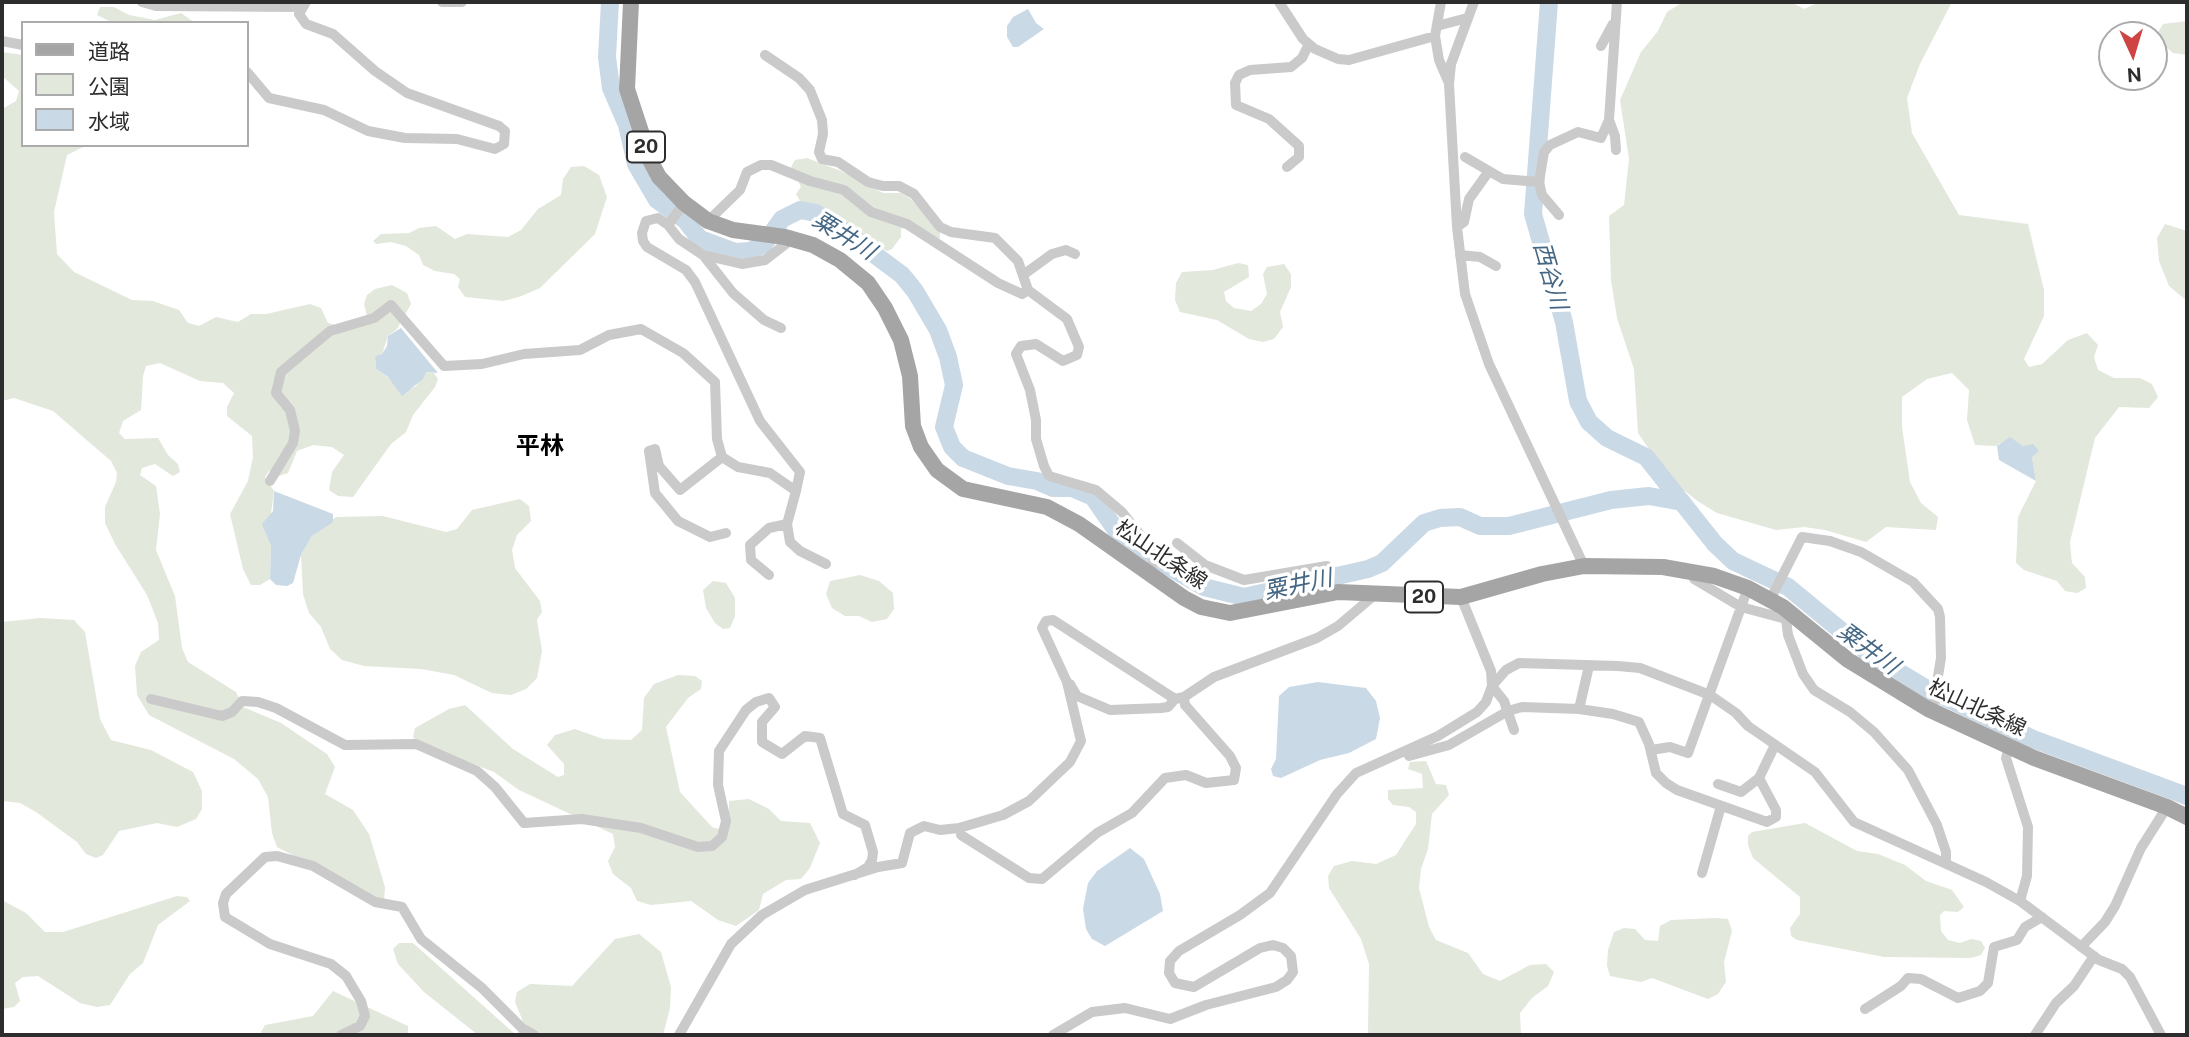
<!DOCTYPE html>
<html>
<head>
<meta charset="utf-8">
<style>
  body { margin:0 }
  #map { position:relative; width:2189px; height:1037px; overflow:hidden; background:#fff; font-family:"Public Sans","Noto Sans JP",sans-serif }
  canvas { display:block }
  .frame { position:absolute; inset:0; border:4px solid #2d2d2d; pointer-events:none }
  .legend { position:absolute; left:21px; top:21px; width:228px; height:126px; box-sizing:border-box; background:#fff; border:2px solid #ababab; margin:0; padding:9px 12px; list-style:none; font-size:21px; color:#2d2d2d }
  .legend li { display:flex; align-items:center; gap:14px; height:35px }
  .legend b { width:35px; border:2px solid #ababab }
  .north { position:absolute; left:2098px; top:21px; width:70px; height:70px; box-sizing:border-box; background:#fff; border:2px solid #ababab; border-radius:50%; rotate:176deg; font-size:19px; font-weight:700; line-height:28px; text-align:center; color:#2d2d2d }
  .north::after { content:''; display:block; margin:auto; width:24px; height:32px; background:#ce4445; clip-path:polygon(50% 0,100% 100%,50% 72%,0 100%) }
</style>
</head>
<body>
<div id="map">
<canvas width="2189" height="1037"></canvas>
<div class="frame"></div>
<ul class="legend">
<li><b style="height:9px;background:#a5a5a5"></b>道路</li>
<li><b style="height:19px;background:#e2e8dc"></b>公園</li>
<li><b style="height:19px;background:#cad9e6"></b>水域</li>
</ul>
<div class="north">N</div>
</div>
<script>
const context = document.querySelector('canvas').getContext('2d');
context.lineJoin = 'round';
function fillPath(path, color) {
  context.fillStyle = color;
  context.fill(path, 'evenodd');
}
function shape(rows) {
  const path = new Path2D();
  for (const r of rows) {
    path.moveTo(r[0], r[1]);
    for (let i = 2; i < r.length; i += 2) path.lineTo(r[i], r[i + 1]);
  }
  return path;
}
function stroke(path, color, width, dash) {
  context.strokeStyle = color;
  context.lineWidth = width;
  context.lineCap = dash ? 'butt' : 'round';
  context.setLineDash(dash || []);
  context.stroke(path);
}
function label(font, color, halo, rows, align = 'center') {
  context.font = font + ' "Public Sans","Noto Sans JP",sans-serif';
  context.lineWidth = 7;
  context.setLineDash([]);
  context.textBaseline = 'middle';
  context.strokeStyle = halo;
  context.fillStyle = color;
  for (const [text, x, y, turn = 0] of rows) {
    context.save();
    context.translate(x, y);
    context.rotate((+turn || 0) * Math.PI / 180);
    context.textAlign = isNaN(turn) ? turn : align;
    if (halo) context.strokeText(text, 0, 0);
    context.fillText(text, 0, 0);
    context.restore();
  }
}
fillPath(shape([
  [1683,2,1791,2,1804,9,1820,2,1952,2,1920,64,1907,98,1912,133,1959,215,2028,224,2044,290,2044,316,2024,359,2029,367,2042,364,2068,340,2087,333,2098,345,2094,357,2098,370,2114,378,2140,378,2152,384,2158,397,2149,408,2119,407,2095,438,2070,542,2072,563,2085,577,2086,588,2077,593,2065,591,2057,581,2024,570,2016,563,2018,517,2036,481,2032,457,2023,446,2000,443,1997,446,1975,445,1967,420,1969,390,1952,373,1927,379,1902,397,1902,427,1910,482,1921,503,1938,517,1936,530,1886,527,1866,542,1825,530,1804,527,1776,530,1717,513,1699,502,1681,488,1653,455,1638,433,1634,369,1617,318,1611,280,1609,216,1624,205,1629,159,1620,100,1641,52,1658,31,1667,12],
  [100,7,114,7,129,15,155,20,181,13,195,23,113,23,97,15],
  [2187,21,2187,55,2173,53,2159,41,2157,34,2163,24],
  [2,52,23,55,23,145,87,145,67,155,54,212,57,254,74,272,132,300,153,301,179,310,188,323,199,326,216,317,238,322,251,314,266,314,310,304,321,308,328,323,346,328,367,316,364,304,367,295,375,289,392,285,407,293,411,304,397,329,388,336,382,354,375,356,376,369,407,391,416,386,425,372,434,373,438,379,435,387,413,415,406,432,391,444,353,497,338,496,329,490,332,472,344,455,332,447,313,445,297,451,288,473,279,476,269,471,265,477,274,491,268,536,271,546,270,579,260,585,251,585,243,569,230,514,248,481,253,457,252,436,227,416,227,407,234,393,223,383,200,381,160,363,146,366,143,376,141,410,123,421,119,433,125,439,158,438,168,455,178,464,180,472,173,476,155,464,142,468,140,475,156,486,160,514,156,550,175,596,182,648,188,662,236,692,243,707,281,723,327,754,335,767,325,794,353,810,369,834,385,887,384,902,277,847,272,833,268,797,258,779,234,759,149,715,137,695,135,666,141,652,159,640,158,623,147,595,115,544,105,523,105,507,116,482,117,473,111,461,53,411,14,398,2,401,2,109,16,101,19,91,2,76],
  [807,158,841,171,883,193,901,193,911,199,940,230,940,238,934,241,907,227,901,229,901,237,892,249,887,251,870,243,842,221,800,201,796,194,801,187,791,167,795,160],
  [584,166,599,175,607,197,595,234,540,288,519,297,503,301,465,297,458,287,460,279,454,274,435,271,423,265,419,255,406,246,391,242,376,244,373,241,381,234,409,233,419,228,436,226,455,239,467,234,508,237,521,230,538,209,561,195,563,179,571,167],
  [2165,224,2187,231,2187,301,2169,286,2159,261,2157,238],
  [1238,263,1248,265,1249,277,1224,292,1226,301,1234,308,1251,311,1261,304,1267,294,1263,274,1267,267,1284,264,1291,274,1291,287,1280,312,1283,327,1274,339,1263,342,1249,339,1217,320,1180,312,1175,300,1176,283,1182,272,1213,270],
  [520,499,529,506,531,521,517,535,512,550,515,568,540,601,542,612,537,620,542,651,537,678,526,689,511,695,492,693,454,675,421,669,364,666,342,660,330,649,321,627,309,613,303,594,301,555,312,536,336,517,383,516,446,532,457,529,472,510],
  [860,575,879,581,893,593,894,609,887,619,872,622,859,616,845,616,832,608,826,594,830,581],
  [713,581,726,583,735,598,735,616,730,628,723,629,715,623,706,608,703,590],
  [40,618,74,620,85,632,100,719,111,740,151,750,193,772,202,791,202,809,196,819,177,827,157,823,119,831,103,855,96,858,86,854,77,842,36,812,20,803,2,801,2,622],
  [678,675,695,676,702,681,701,689,688,698,666,727,680,792,712,827,718,829,729,821,729,801,749,799,769,809,781,821,810,823,820,843,810,868,801,879,786,880,763,894,759,910,736,926,718,920,691,901,651,905,637,901,631,888,613,874,608,861,615,847,613,834,519,790,494,772,419,743,413,737,415,728,449,709,465,705,513,749,558,777,564,775,564,764,547,745,555,735,575,729,603,739,631,740,642,730,644,698,654,684],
  [1426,761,1436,784,1446,785,1449,795,1432,814,1428,849,1421,869,1419,888,1429,927,1436,940,1468,953,1483,974,1500,981,1530,965,1546,964,1554,972,1548,986,1532,998,1520,1013,1521,1035,1368,1035,1369,964,1361,939,1329,888,1328,876,1334,866,1352,861,1376,864,1396,855,1416,824,1416,812,1409,807,1393,805,1388,799,1388,790,1423,788,1422,774,1408,769,1410,762],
  [1805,823,1857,851,1878,854,1905,865,1926,881,1952,890,1964,907,1958,912,1944,911,1940,915,1941,931,1948,940,1960,943,1971,939,1981,941,1985,948,1981,955,1971,958,1884,957,1797,940,1791,936,1790,928,1800,914,1800,897,1753,858,1748,845,1748,836,1752,832],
  [177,896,187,897,190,901,158,925,143,963,130,974,110,1005,97,1007,80,1003,38,976,23,977,15,983,20,1001,14,1007,2,1009,2,900,26,913,45,932,63,932],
  [1715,918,1728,919,1732,931,1724,962,1726,982,1718,994,1708,999,1652,978,1641,982,1610,976,1607,966,1608,950,1614,932,1624,928,1635,929,1645,940,1658,941,1660,926,1671,920],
  [639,934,661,952,671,987,670,1008,663,1035,478,1035,424,992,398,964,393,949,399,943,413,943,516,1035,524,1024,515,1002,517,992,530,984,572,986,615,939],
  [333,991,408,1026,408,1035,263,1035,261,1032,265,1025,313,1016]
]), '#e2e8dc');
fillPath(shape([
  [1028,9,1036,23,1044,29,1018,47,1013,47,1007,37,1007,26,1013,17],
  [401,328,438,373,426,372,423,379,402,396,388,377,376,369,375,356,382,354,387,346,388,336],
  [2010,437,2023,446,2033,444,2039,451,2032,457,2036,481,1999,460,1997,446],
  [274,491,333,514,333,522,312,536,301,555,293,583,287,586,276,585,270,579,271,546,262,524,273,511],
  [1318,682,1366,688,1376,701,1380,718,1376,739,1349,753,1320,760,1281,778,1273,776,1271,769,1276,759,1279,696,1289,687],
  [1130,848,1144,859,1160,894,1163,911,1105,946,1092,939,1086,929,1083,909,1088,883,1097,871]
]), '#cad9e6');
stroke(shape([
  [610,2,607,57,611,88,627,125,636,164,657,200,685,220,700,239,735,252,750,251,764,244,782,219,800,210,816,213,835,225,902,275,915,291,938,330,948,357,954,385,944,427,952,447,963,458,1008,476,1037,481,1053,488,1072,488,1093,497,1116,530,1143,552,1204,587,1244,597,1368,569,1382,563,1424,523,1440,518,1460,517,1480,526,1509,526,1611,500,1649,496,1682,502],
  [1549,2,1533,214,1564,322,1578,401,1589,422,1607,438,1646,457,1715,544,1733,561,1788,587,1872,656,1927,689,2033,739,2187,796]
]), '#cad9e6', 18);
stroke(shape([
  [142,2,156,6,301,7],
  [442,2,462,2],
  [1279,2,1303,39,1315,49,1338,59,1349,60,1435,36],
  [1441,2,1435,36,1439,60,1448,81],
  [1474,2,1451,64,1449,84,1457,227,1465,294,1489,364,1584,566],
  [1437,26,1467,18],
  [2,41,23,45],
  [1601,46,1613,24],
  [765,55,799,78,810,90,822,120,823,134,819,152,822,159,838,162,868,182,883,186,899,186,914,194,940,227,951,232,995,238,1018,261,1028,290,1067,319,1079,347,1077,355,1063,361,1036,344,1021,346,1016,354,1030,390,1036,420,1036,439,1044,466,1049,476,1096,490,1122,512,1146,542,1159,553,1148,572],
  [247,72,269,98,324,110,368,131,405,138,457,139,495,149,504,144,505,131,499,126,407,93,375,71,333,34,306,24,299,14,306,2],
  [1609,120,1615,136,1616,150],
  [1465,157,1489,171],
  [1287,167,1299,157,1299,146,1269,119,1236,105,1235,83,1239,75,1250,70,1291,67,1302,58,1309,44],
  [1539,182,1542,195,1559,215],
  [708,221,740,190,747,172,761,165,771,165,810,181,844,190,871,212,907,224,998,283,1022,294,1028,290],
  [668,225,679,239,703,255,742,264,765,260,792,239],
  [1457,227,1464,222,1469,199,1489,171,1503,179,1539,182,1544,152,1550,145,1578,132,1601,138,1609,120,1617,2],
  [703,255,733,293,764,320,781,328],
  [1460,255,1480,257,1496,266],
  [1023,275,1052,254,1066,250,1075,254],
  [722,457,680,490,659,466,655,449,649,451,655,493,678,521,710,537,726,533],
  [270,481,293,443,295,431,290,410,276,393,281,372,330,331,374,318,391,305,444,366,482,364,524,354,580,350,609,335,641,329,683,353,715,382,717,439,722,457,738,467,770,473,796,491,800,472,760,421,695,282,686,270,647,247,643,241,642,233,646,221,658,218,668,225,684,203],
  [796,491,787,524,790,542,800,551,826,564],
  [1177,543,1205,565,1244,580,1327,566,1332,593],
  [1696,572,1694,579,1741,607,1786,619],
  [769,575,751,560,750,545,769,528,787,524],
  [1770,600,1802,537,1830,541,1861,552,1913,582,1938,609,1940,617,1941,658,1932,712],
  [1790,613,1786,619,1788,635,1803,674,1814,690,1850,712,1874,732,1908,770,1937,825,1946,852,1946,863],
  [1070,684,1077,696,1110,710,1161,708,1168,707,1175,699],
  [1492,686,1506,670,1519,663,1618,666,1640,668,1710,695,1736,713,1748,726,1815,772,1854,822,1986,882,2020,901,2099,960,2122,969,2130,977,2161,1035],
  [1492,686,1504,701,1514,730],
  [151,699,222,716,232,712,242,701,258,702,276,708,345,745,416,744,477,771,495,787,524,823,582,819,641,828,698,847,712,846,722,837,726,821,718,785,719,751,746,710,756,702,769,698,775,707,762,722,762,742,782,754,805,736,820,738,843,814,865,825,873,852,872,860,868,867,855,875],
  [1579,709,1589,666],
  [2009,747,2006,758,2028,827,2027,876,2020,901],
  [1651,750,1670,747,1688,753,1748,588],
  [1409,756,1449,745,1508,711,1522,707,1579,709,1613,714,1639,722,1649,744,1656,773,1666,783,1677,790,1767,822,1776,817,1776,810,1759,778,1775,745],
  [1718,784,1741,792,1759,778],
  [961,835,1029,878,1042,879,1097,833,1132,813,1165,778,1186,775,1206,783,1234,780,1236,768,1230,756,1185,705,1184,697],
  [1702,873,1721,806],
  [2081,947,2105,922,2115,906,2141,848,2167,807],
  [1865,1009,1901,986,1908,978,1921,979,1958,998,1980,991,1988,983,1994,947,2017,940,2025,927,2042,917],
  [341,1035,360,1026,365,1016,361,1001,346,976,331,964,270,944,225,917,223,903,226,894,265,857,277,856,313,866,375,902,402,907,421,939,482,988,523,1029,534,1035],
  [679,1035,731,944,762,915,805,890,878,867,902,863,910,833,924,826,940,830,959,828,1003,815,1029,801,1070,762,1081,741,1067,682,1042,628,1046,621,1053,620,1175,699,1184,697,1214,677,1317,638,1338,626,1377,593],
  [1053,1035,1092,1012,1125,1008,1170,1019,1206,1005,1276,987,1287,980,1293,972,1291,956,1283,948,1273,945,1260,948,1194,987,1175,983,1169,973,1170,961,1179,951,1240,915,1270,893,1337,794,1356,773,1438,736,1477,712,1486,702,1492,686,1491,671,1461,597],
  [2035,1035,2056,1003,2074,986,2094,956]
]), '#cacaca', 10);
stroke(shape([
  [631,2,627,89,651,162,659,177,684,203,708,221,733,230,785,237,813,245,840,260,868,283,885,308,901,340,910,376,913,426,921,447,937,470,963,489,1047,507,1079,524,1184,598,1201,607,1230,613,1338,592,1461,597,1542,574,1584,566,1663,567,1714,576,1748,588,1783,607,1848,660,1928,709,2034,758,2167,807,2187,817]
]), '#a5a5a5', 16);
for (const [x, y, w] of [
  [646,147,38],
  [1424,597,38]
]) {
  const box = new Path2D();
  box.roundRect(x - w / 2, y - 15.5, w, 31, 5);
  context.fillStyle = '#fff';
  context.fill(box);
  stroke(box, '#2d2d2d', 2);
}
label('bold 19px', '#2d2d2d', null, [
  ["20",646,147],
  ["20",1424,597]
]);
label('21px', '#2d2d2d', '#fff', [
  ["松山北条線",1161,555,34],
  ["松山北条線",1977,708,25]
]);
label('italic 23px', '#456784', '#fff', [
  ["粟井川",844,236,32],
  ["西谷川",1550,276,74],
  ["粟井川",1298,585,-12],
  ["粟井川",1868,649,36]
]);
label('bold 24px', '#000', '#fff', [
  ["平林",540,447]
]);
</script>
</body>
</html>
